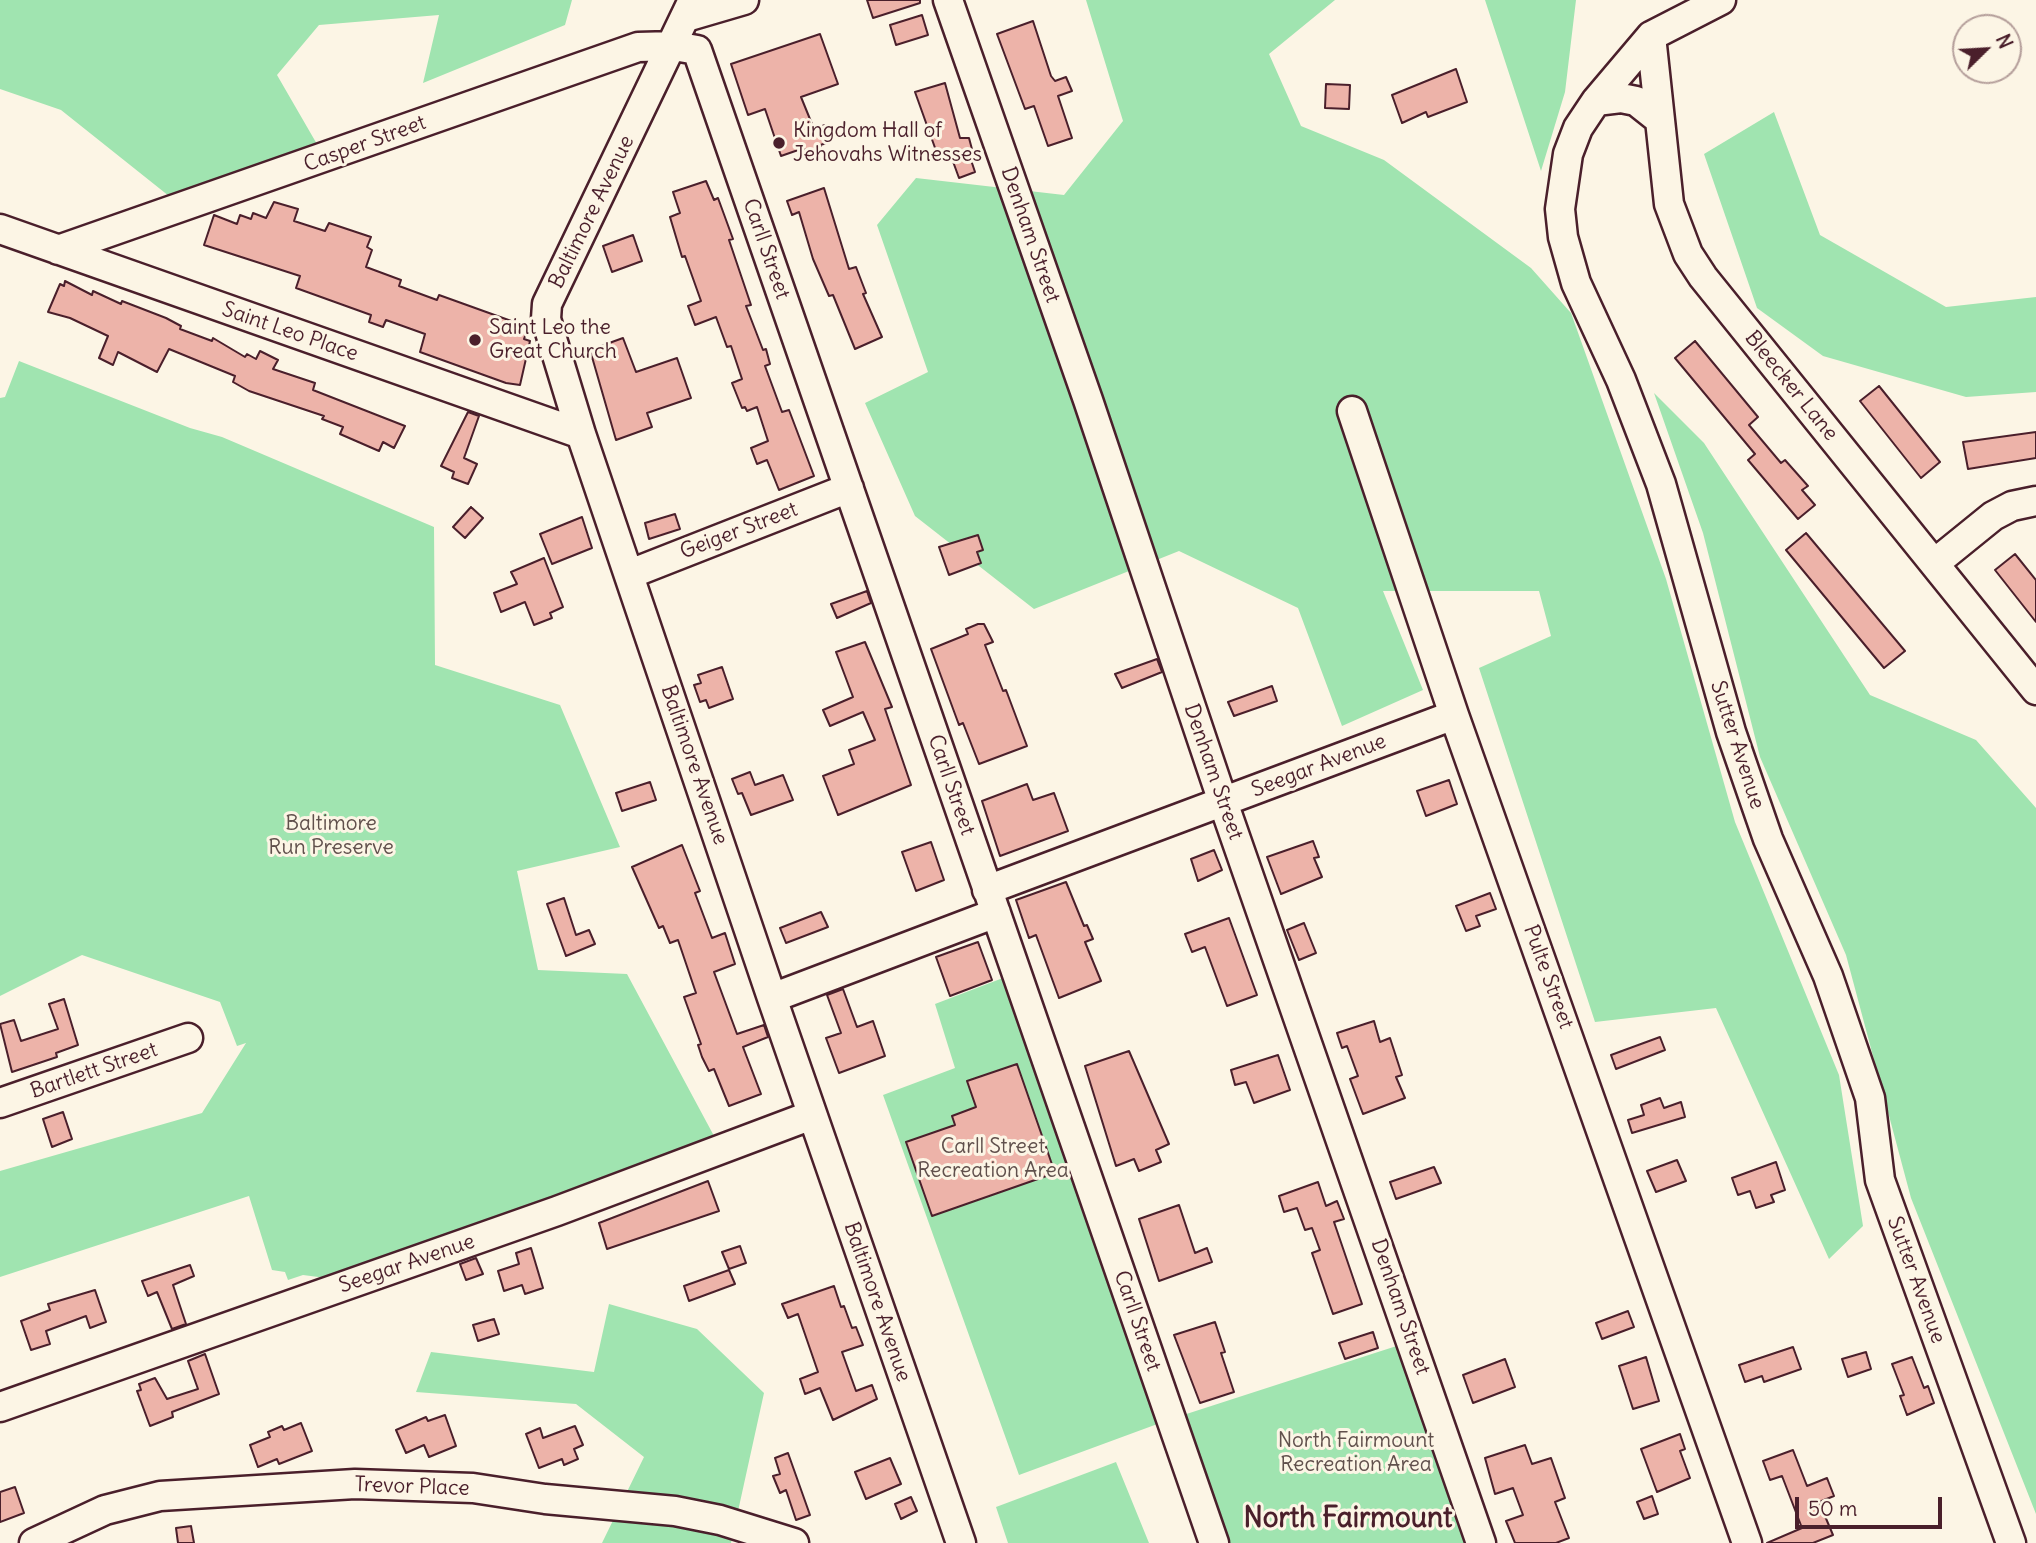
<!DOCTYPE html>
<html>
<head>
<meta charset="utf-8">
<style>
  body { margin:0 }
  #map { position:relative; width:2036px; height:1543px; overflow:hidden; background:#fcf5e5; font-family:Delius,sans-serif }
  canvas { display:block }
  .north { position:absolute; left:1952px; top:14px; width:70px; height:70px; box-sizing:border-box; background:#fcf5e5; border:2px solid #b59f9b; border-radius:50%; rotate:66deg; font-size:19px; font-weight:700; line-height:28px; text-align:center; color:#4a1f2b }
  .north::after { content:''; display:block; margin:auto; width:24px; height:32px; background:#4a1f2b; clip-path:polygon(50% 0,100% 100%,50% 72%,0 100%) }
  .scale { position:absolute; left:1795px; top:1497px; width:147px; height:32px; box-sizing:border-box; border:4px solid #4a1f2b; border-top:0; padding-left:9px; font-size:21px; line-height:24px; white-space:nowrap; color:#4a1f2b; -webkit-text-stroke:5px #fcf5e5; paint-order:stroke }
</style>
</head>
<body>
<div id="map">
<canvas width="2036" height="1543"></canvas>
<div class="north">N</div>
<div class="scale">50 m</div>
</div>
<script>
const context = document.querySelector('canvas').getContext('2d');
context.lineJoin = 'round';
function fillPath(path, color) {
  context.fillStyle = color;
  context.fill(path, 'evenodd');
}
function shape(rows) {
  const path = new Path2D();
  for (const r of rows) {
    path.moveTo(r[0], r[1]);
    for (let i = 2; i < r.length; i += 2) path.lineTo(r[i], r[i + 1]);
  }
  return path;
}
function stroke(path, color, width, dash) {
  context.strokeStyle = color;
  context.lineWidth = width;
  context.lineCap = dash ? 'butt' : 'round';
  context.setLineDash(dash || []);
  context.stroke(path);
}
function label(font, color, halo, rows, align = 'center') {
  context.font = font + ' Delius,sans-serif';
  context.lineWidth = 6;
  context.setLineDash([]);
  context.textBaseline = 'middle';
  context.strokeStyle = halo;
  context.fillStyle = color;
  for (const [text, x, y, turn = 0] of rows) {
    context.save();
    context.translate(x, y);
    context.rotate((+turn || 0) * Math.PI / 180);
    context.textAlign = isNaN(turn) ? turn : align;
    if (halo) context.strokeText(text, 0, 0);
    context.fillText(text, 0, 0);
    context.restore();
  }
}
fillPath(shape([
  [0,0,572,0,565,25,423,83,439,15,319,25,277,75,325,158,184,208,61,110,0,89],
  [1086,0,1335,0,1269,54,1301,126,1384,160,1531,268,1571,313,1666,579,1735,822,1839,1075,1863,1226,1829,1259,1716,1008,1595,1022,1479,668,1551,636,1539,591,1383,591,1423,690,1342,726,1298,608,1179,551,1034,609,915,516,865,403,928,372,877,225,916,178,1064,195,1123,121],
  [1485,0,1576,0,1565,92,1541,171],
  [1774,112,1820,235,1946,307,2036,297,2036,392,1966,397,1823,356,1757,308,1704,154],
  [19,361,190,428,222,437,434,527,435,665,560,705,620,847,517,871,538,970,627,974,721,1149,357,1282,303,1275,288,1280,285,1272,272,1270,249,1196,0,1277,0,1171,202,1113,246,1043,237,1046,220,1002,82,955,0,996,0,398,5,397],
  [1654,393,1704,443,1870,695,1976,740,2036,808,2036,1514,1911,1198,1846,955,1760,757,1703,533],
  [1016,973,1171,1419,1412,1341,1481,1543,1214,1543,1171,1419,1019,1475,883,1095,955,1068,935,1004],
  [609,1304,697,1329,764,1393,731,1543,602,1543,644,1457,576,1404,416,1392,431,1352,594,1372],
  [1116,1462,1149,1543,1008,1543,996,1507]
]), '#a0e4b0');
const building = shape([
  [867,0,920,0,920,3,873,18,867,0],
  [922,15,928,35,896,45,890,25,922,15],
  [1033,21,1051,76,1055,81,1066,77,1072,91,1058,96,1072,138,1048,146,1034,106,1025,109,997,34,1033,21],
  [820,34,838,84,801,97,814,129,825,125,831,142,820,145,822,152,807,157,804,148,781,156,765,109,748,115,731,64,820,34],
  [1456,69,1467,102,1428,117,1426,112,1402,123,1392,95,1456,69],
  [945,83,960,138,969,138,973,153,969,154,975,172,959,178,951,156,939,159,915,92,945,83],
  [1326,84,1350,85,1349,109,1325,108,1326,84],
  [706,181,714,200,718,198,733,239,729,240,751,305,746,306,763,350,766,349,770,364,765,366,782,412,789,410,814,476,779,490,767,460,757,464,751,448,768,441,757,407,747,411,745,407,742,408,732,383,742,379,731,346,727,347,716,317,695,325,688,306,701,301,685,256,682,257,670,217,680,213,673,192,706,181],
  [824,188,849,269,856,267,866,293,863,294,882,337,855,349,833,295,829,296,813,259,799,212,792,215,787,201,824,188],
  [274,202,298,209,294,221,325,231,329,223,371,237,367,247,372,250,366,267,401,280,399,286,437,300,439,295,528,327,524,339,530,341,520,385,506,383,420,352,425,334,386,320,383,327,369,322,371,315,296,288,300,276,204,245,214,215,237,224,240,215,251,219,253,213,266,218,274,202],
  [633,235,642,261,612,272,603,246,633,235],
  [65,281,92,295,93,291,121,304,122,301,166,318,181,326,180,329,212,341,213,338,245,357,247,354,256,359,260,351,278,360,273,369,315,383,313,390,405,426,394,448,383,442,379,451,340,434,343,427,322,419,324,416,249,391,233,382,235,376,169,349,157,372,118,352,113,365,99,358,108,336,70,318,48,312,60,284,64,286,65,281],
  [623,338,636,372,677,358,691,398,647,413,652,427,616,440,590,350,623,338],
  [1695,341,1758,417,1749,425,1781,463,1785,460,1808,486,1802,490,1815,505,1798,519,1748,460,1755,454,1675,358,1695,341],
  [1879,386,1940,462,1921,478,1860,401,1879,386],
  [468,412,479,416,464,458,477,464,468,484,452,478,454,472,441,466,468,412],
  [2036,432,2036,458,1968,469,1963,442,2036,432],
  [471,507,483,518,465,538,453,527,471,507],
  [675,514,680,529,649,539,645,523,675,514],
  [582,517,592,548,552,564,540,534,582,517],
  [1806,533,1905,651,1884,668,1786,550,1806,533],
  [978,535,983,550,977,552,981,563,949,575,939,547,978,535],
  [2015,554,2036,580,2036,622,1995,570,2015,554],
  [544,558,563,607,550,613,552,618,534,625,525,602,501,612,494,593,517,584,511,572,544,558],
  [867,591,871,603,837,618,831,604,867,591],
  [978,624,984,624,993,642,985,645,1003,691,1006,690,1027,746,979,764,963,723,959,725,931,649,968,634,966,629,978,624],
  [865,642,892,707,885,709,911,785,838,815,823,776,854,764,849,750,875,740,863,712,830,726,823,710,853,697,836,652,865,642],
  [1157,659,1162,672,1122,688,1115,674,1157,659],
  [722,667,733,699,709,708,706,700,700,702,694,685,701,683,698,675,722,667],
  [1272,686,1277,701,1234,716,1228,702,1272,686],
  [750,772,755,785,783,775,793,800,751,815,742,793,738,794,732,779,750,772],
  [1449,780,1457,804,1426,816,1417,791,1449,780],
  [650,782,656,800,622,811,616,793,650,782],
  [1027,784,1033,800,1054,793,1068,831,1000,856,982,801,1027,784],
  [1313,841,1319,857,1314,858,1322,877,1281,894,1267,857,1313,841],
  [931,842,944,880,916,891,902,852,931,842],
  [682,845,700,891,695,893,712,938,725,933,735,964,714,972,737,1034,764,1025,768,1037,743,1047,761,1094,729,1106,714,1069,709,1071,702,1057,698,1045,701,1044,684,997,696,993,678,940,670,943,663,926,659,928,632,867,682,845],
  [1214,850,1222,870,1198,881,1191,859,1214,850],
  [1066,882,1084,926,1087,925,1093,939,1085,942,1101,981,1059,998,1036,935,1029,938,1016,900,1066,882],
  [1490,893,1496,909,1476,916,1480,926,1466,931,1456,906,1490,893],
  [564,898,576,935,589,930,595,944,566,956,547,904,564,898],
  [821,912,828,927,786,943,780,928,821,912],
  [1229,918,1257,995,1227,1006,1205,947,1192,952,1185,934,1229,918],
  [1304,923,1316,953,1299,960,1287,930,1304,923],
  [978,942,992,980,950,996,936,957,978,942],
  [843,989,857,1027,873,1021,885,1056,839,1073,826,1038,841,1033,827,995,843,989],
  [64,999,78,1045,56,1053,57,1057,12,1072,0,1024,14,1020,21,1041,58,1029,49,1004,64,999],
  [1374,1021,1380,1042,1390,1038,1402,1075,1396,1077,1405,1098,1363,1114,1350,1079,1358,1076,1347,1046,1342,1048,1337,1033,1374,1021],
  [1660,1037,1665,1050,1616,1069,1611,1055,1660,1037],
  [1129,1051,1169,1144,1156,1150,1161,1162,1139,1171,1134,1159,1116,1166,1085,1066,1129,1051],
  [1278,1055,1290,1090,1254,1103,1246,1082,1235,1085,1231,1070,1278,1055],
  [1017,1064,1055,1173,932,1216,906,1142,955,1125,952,1116,976,1107,967,1081,1017,1064],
  [1660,1098,1664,1108,1681,1102,1685,1117,1632,1133,1628,1120,1644,1115,1641,1105,1660,1098],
  [63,1112,72,1139,52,1147,43,1119,63,1112],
  [1677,1160,1686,1181,1656,1192,1647,1171,1677,1160],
  [1776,1162,1785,1190,1771,1195,1774,1202,1756,1208,1750,1191,1738,1195,1732,1178,1776,1162],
  [1434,1167,1441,1183,1396,1199,1390,1182,1434,1167],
  [708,1181,719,1211,607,1249,599,1223,708,1181],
  [1318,1182,1326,1206,1337,1201,1344,1219,1334,1222,1362,1304,1333,1314,1312,1253,1320,1250,1312,1228,1305,1230,1297,1208,1284,1212,1279,1196,1318,1182],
  [1179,1205,1195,1253,1207,1248,1212,1262,1159,1281,1139,1219,1179,1205],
  [740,1246,746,1263,729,1269,722,1252,740,1246],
  [531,1248,543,1288,525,1294,522,1285,504,1291,498,1271,519,1264,516,1253,531,1248],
  [476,1258,483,1274,466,1280,460,1264,476,1258],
  [190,1265,194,1276,173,1285,186,1324,172,1329,157,1292,148,1296,142,1281,190,1265],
  [729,1270,735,1284,689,1301,684,1286,729,1270],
  [834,1286,841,1307,844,1306,852,1328,856,1327,863,1345,842,1352,856,1391,872,1385,877,1399,833,1420,820,1388,805,1394,800,1379,818,1372,798,1314,788,1318,782,1304,834,1286],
  [95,1290,106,1322,90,1328,86,1316,46,1331,50,1344,31,1350,21,1321,50,1310,48,1304,95,1290],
  [1628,1311,1634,1327,1602,1339,1596,1323,1628,1311],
  [494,1319,499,1334,478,1341,473,1325,494,1319],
  [1215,1322,1225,1352,1221,1353,1234,1392,1200,1403,1174,1335,1215,1322],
  [1373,1332,1378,1348,1345,1359,1339,1343,1373,1332],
  [1793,1347,1801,1369,1764,1382,1762,1376,1745,1382,1739,1365,1793,1347],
  [1866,1352,1871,1369,1848,1377,1842,1359,1866,1352],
  [205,1354,219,1394,172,1412,173,1417,150,1426,137,1391,141,1390,139,1384,155,1378,167,1399,198,1389,188,1361,205,1354],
  [1646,1357,1659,1401,1633,1409,1619,1366,1646,1357],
  [1912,1357,1924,1388,1928,1386,1934,1403,1907,1415,1900,1396,1904,1395,1892,1364,1912,1357],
  [1505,1359,1515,1387,1473,1403,1463,1375,1505,1359],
  [445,1415,456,1446,429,1457,424,1445,406,1453,396,1430,426,1417,428,1421,445,1415],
  [301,1423,312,1451,279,1464,277,1459,258,1467,250,1445,270,1437,268,1432,282,1426,284,1430,301,1423],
  [575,1426,583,1445,574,1449,578,1459,564,1465,562,1459,539,1468,526,1434,540,1428,543,1438,575,1426],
  [1680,1434,1685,1449,1680,1451,1690,1478,1657,1492,1641,1449,1680,1434],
  [1525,1445,1532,1464,1551,1458,1565,1498,1555,1502,1569,1538,1556,1543,1515,1543,1506,1521,1523,1515,1513,1488,1495,1494,1485,1458,1525,1445],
  [1793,1450,1807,1486,1827,1478,1834,1496,1819,1502,1833,1535,1813,1543,1767,1543,1802,1528,1782,1476,1770,1480,1763,1461,1793,1450],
  [788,1453,810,1515,796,1520,786,1490,780,1493,773,1476,780,1474,775,1458,788,1453],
  [890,1458,901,1484,866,1499,855,1472,890,1458],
  [15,1487,24,1513,0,1522,0,1492,15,1487],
  [1652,1496,1658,1514,1644,1519,1637,1502,1652,1496],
  [911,1497,917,1511,901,1519,895,1504,911,1497],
  [191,1526,194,1543,178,1543,176,1528,191,1526]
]);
fillPath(building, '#edb3a9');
stroke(building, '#4a1f2b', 2);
const minor = shape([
  [693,0,547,304,546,319,581,434,772,998,961,1543],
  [948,0,1088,400,1223,802,1481,1543],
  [1721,0,1651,36,1596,101,1578,128,1568,154,1560,209,1563,237,1576,283,1621,380,1661,484,1731,732,1768,839,1828,976,1870,1098,1880,1180,2011,1543],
  [686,17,744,0],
  [1651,36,1669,204,1688,254,1703,277,2036,690],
  [1596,101,1621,98,1636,101,1660,120],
  [0,229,581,434],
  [58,250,638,47,674,46,697,50,1214,1543],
  [1352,411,1454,715,1747,1543],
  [1935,563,1993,516,2012,506,2036,501],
  [630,574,849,488],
  [987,890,1454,715],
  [772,998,996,913],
  [0,1103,188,1038],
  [0,1407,557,1211,812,1115],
  [34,1543,105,1510,160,1496,355,1484,473,1488,545,1499,675,1511,720,1520,794,1543]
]);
stroke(minor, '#4a1f2b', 33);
stroke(minor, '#fcf5e5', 28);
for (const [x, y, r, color] of [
  [779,143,7,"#4a1f2b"],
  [475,340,7,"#4a1f2b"]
]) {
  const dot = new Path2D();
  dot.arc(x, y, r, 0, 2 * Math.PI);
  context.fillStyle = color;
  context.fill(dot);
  stroke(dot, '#fcf5e5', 2.5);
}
label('21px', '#4a1f2b', '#fcf5e5', [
  ["Kingdom Hall of",793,131],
  ["Jehovahs Witnesses",793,155],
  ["Saint Leo the",489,328],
  ["Great Church",489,352]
], 'left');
label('21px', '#4a1f2b', '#fcf5e5', [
  ["Casper Street",365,144,-20],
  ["Baltimore Avenue",592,212,-64],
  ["Denham Street",1030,235,71],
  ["Carll Street",766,249,71],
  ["Saint Leo Place",290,332,19],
  ["Bleecker Lane",1791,386,51],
  ["Geiger Street",739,531,-21],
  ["Sutter Avenue",1737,745,72],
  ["Baltimore Avenue",694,765,71],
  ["Seegar Avenue",1319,766,-21],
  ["Denham Street",1213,772,71],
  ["Carll Street",951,785,71],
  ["Pulte Street",1548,977,70],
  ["Bartlett Street",94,1071,-19],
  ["Seegar Avenue",407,1264,-19],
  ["Sutter Avenue",1916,1280,70],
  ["Baltimore Avenue",877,1302,71],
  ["Denham Street",1400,1307,71],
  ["Carll Street",1137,1321,71],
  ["Trevor Place",412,1487,2]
]);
label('21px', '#60504c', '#fcf5e5', [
  ["Baltimore",331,824],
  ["Run Preserve",331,848],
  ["Carll Street",993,1147],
  ["Recreation Area",993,1171],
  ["North Fairmount",1356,1441],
  ["Recreation Area",1356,1465]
]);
label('bold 28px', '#4a1f2b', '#fcf5e5', [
  ["North Fairmount",1348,1519]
]);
</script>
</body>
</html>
